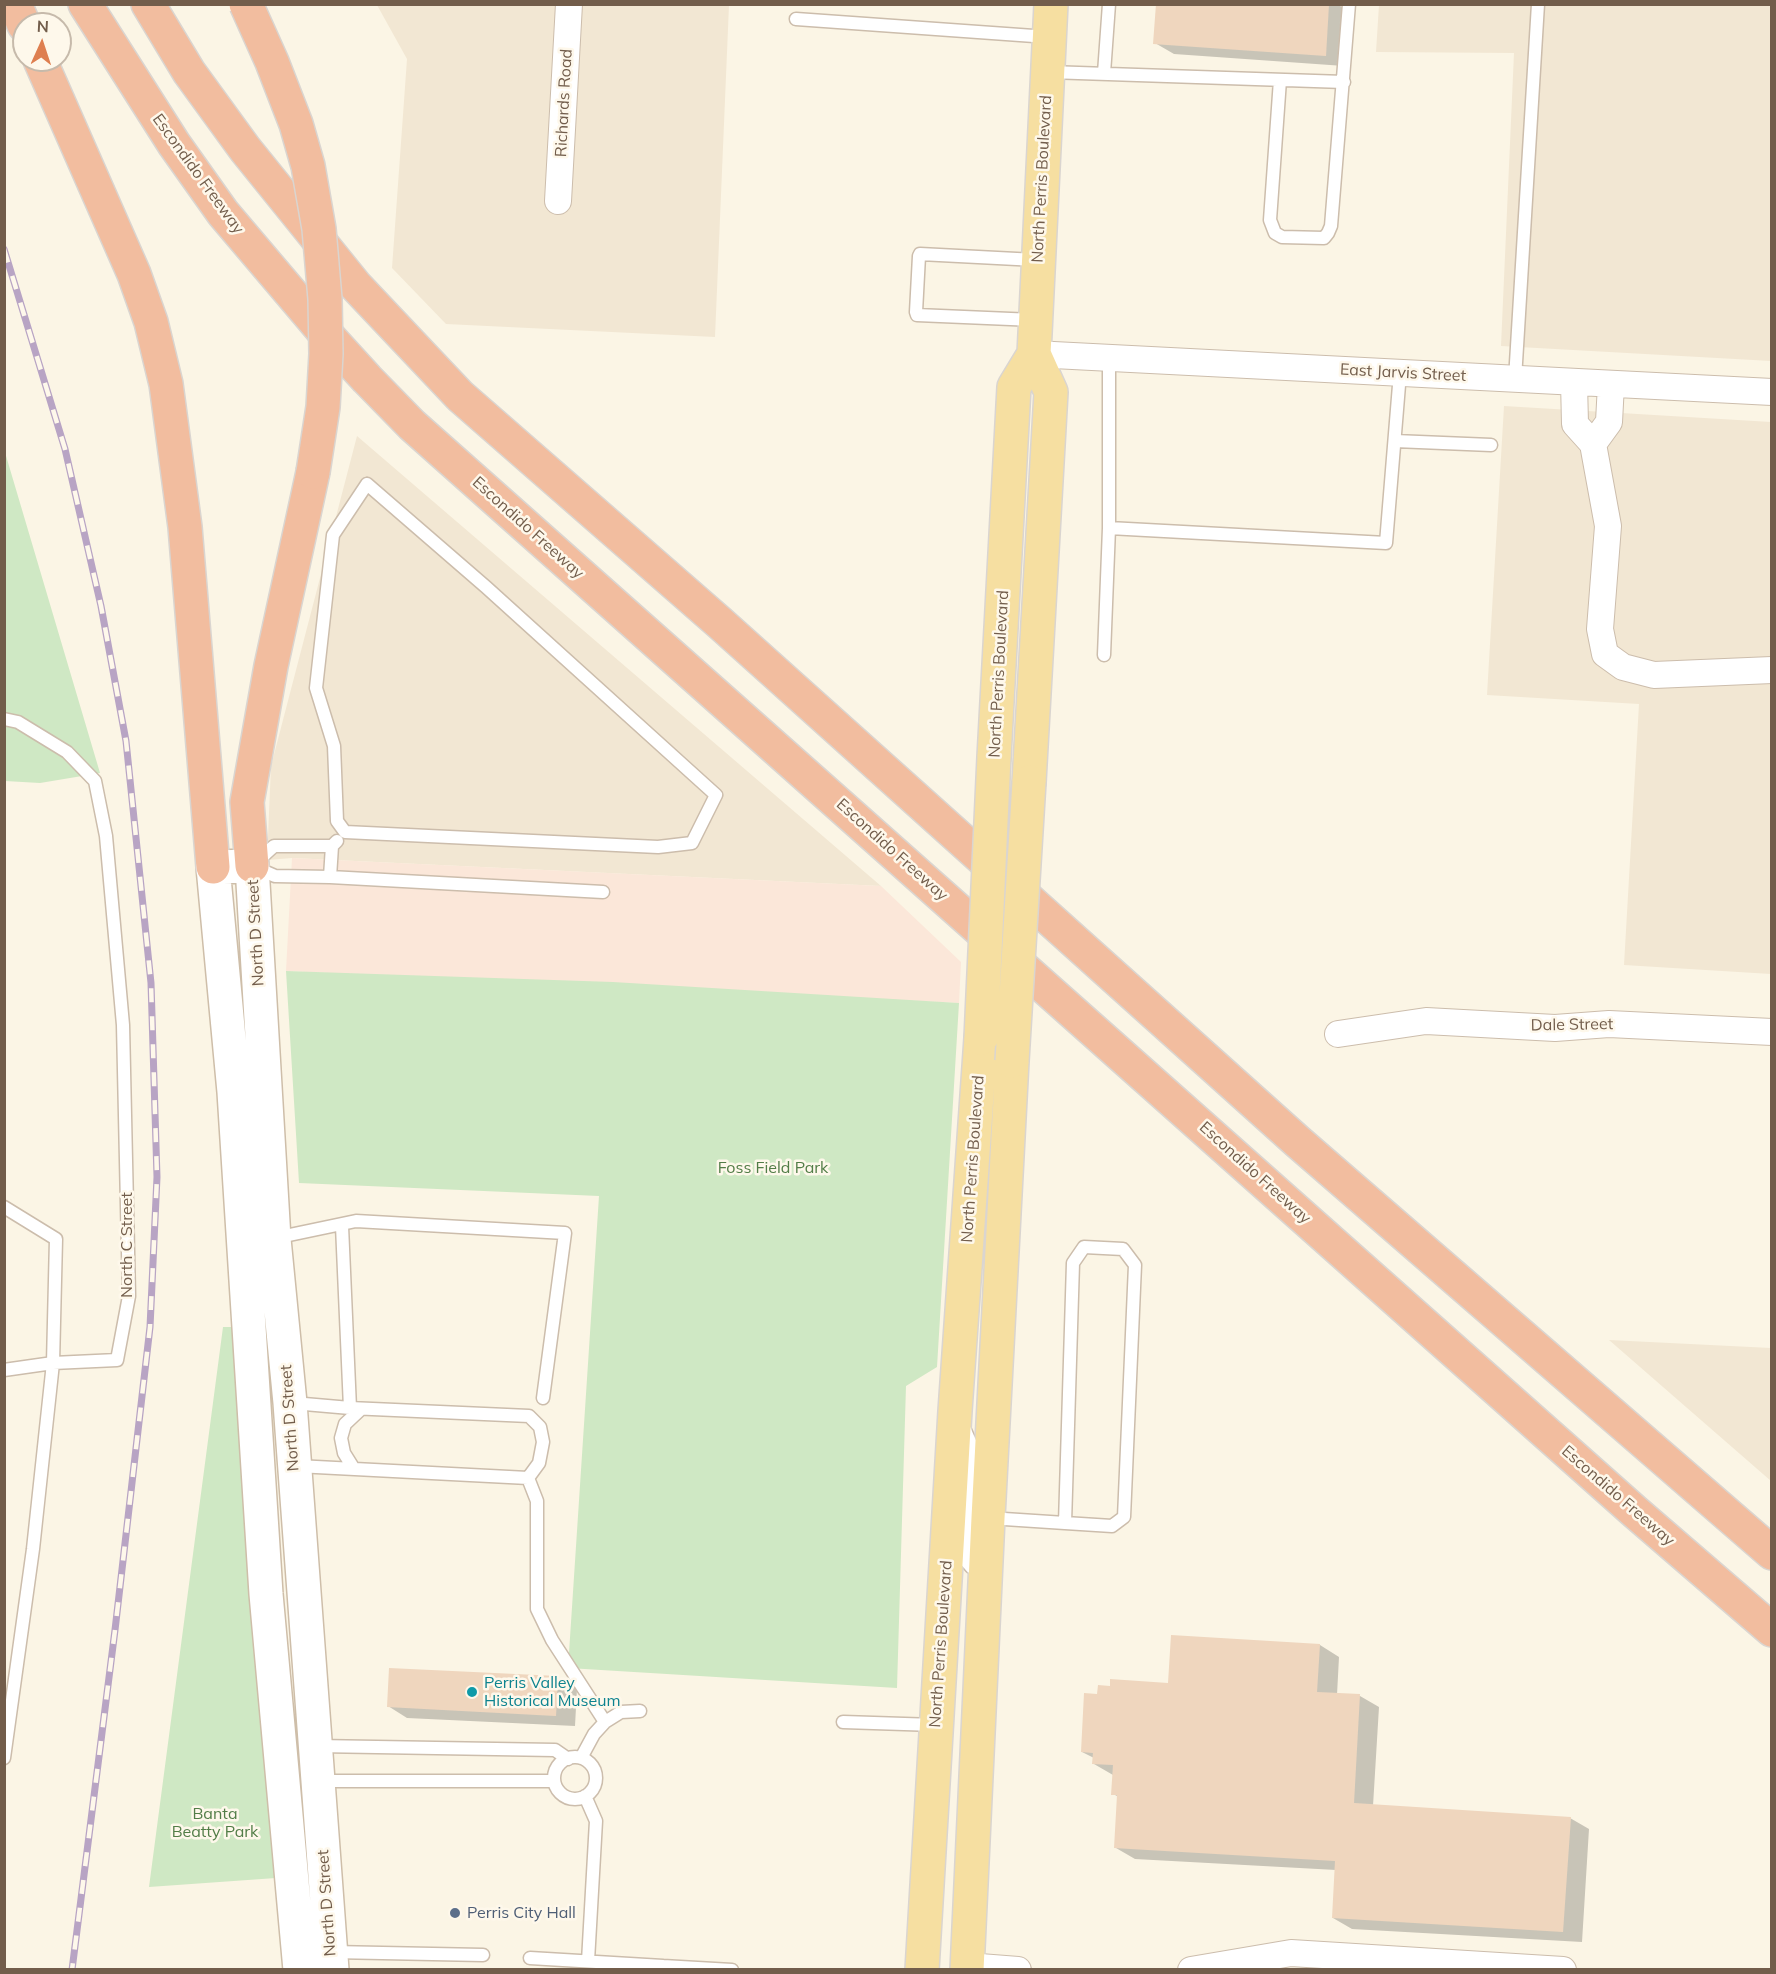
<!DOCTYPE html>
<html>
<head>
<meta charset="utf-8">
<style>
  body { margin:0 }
  #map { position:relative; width:1776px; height:1974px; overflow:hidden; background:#fbf5e5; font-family:Mulish,sans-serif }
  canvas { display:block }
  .frame { position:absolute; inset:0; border:6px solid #725d4b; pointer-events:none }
  .north { position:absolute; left:12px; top:12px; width:60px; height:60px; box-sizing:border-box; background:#fef8eb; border:2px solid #c6baab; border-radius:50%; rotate:3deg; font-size:16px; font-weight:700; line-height:24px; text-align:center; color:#725d4b }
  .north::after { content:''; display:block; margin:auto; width:21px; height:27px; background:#de7f50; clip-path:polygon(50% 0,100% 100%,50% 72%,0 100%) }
</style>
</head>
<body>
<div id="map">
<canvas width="1776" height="1974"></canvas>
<div class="frame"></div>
<div class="north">N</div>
</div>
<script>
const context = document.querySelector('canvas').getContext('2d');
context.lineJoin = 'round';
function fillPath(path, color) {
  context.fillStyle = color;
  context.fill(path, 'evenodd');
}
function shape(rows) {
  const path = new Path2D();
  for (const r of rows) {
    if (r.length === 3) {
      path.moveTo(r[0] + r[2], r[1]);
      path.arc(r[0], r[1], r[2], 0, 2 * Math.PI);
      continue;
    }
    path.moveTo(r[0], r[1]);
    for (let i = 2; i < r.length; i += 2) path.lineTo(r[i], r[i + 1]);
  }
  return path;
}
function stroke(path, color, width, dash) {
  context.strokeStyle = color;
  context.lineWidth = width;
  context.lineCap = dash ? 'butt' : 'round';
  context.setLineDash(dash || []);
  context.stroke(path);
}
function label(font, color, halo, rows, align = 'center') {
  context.font = font + ' Mulish,sans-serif';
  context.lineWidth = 5;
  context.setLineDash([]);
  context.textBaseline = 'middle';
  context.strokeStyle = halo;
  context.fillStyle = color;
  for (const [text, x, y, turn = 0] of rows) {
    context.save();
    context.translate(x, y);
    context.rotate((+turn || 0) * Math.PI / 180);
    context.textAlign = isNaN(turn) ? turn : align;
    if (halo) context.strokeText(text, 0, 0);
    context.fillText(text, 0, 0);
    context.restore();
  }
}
fillPath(shape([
  [377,5,729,5,715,337,446,324,392,268,407,59],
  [1379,5,1771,5,1771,361,1501,346,1514,53,1376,52],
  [1504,406,1771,422,1771,974,1624,965,1639,704,1487,695],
  [357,436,881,886,292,858,267,860,271,766],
  [1609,1340,1771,1348,1771,1481]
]), '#f2e7d3');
fillPath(shape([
  [292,858,881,886,961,962,959,1003,286,971]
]), '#fbe7d9');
fillPath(shape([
  [4,449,100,773,40,783,5,781],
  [286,971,613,982,959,1003,937,1367,906,1386,897,1688,568,1668,599,1196,299,1183],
  [223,1327,237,1327,276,1878,149,1887]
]), '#cfe8c4');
fillPath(shape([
  [1157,4,1337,4,1348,11,1344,66,1174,54,1155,43],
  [1172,1637,1320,1645,1339,1657,1337,1695,1360,1696,1379,1707,1373,1806,1570,1818,1589,1829,1582,1942,1352,1929,1333,1918,1336,1870,1135,1859,1116,1848,1119,1797,1113,1794,1113,1775,1094,1764,1094,1758,1082,1752,1099,1696,1111,1687,1169,1684],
  [558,1678,577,1689,575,1726,407,1718,388,1706]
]), '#0003');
fillPath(shape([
  [1156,4,1329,4,1326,56,1153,44],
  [1171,1635,1320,1644,1317,1692,1360,1694,1354,1803,1571,1817,1563,1932,1332,1918,1335,1861,1114,1848,1117,1795,1111,1795,1113,1765,1092,1764,1093,1753,1081,1752,1084,1693,1097,1694,1098,1685,1110,1686,1110,1679,1168,1683],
  [389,1668,558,1676,556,1716,387,1707]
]), '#efd6be');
const lane = shape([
  [796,19,1048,37],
  [1049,72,1344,82],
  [1104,73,1109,4],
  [1280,80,1270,220,1275,233,1282,237,1324,238,1328,233,1331,226,1349,4],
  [1034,320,917,315,916,312,919,256,920,254,1036,260],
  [1109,359,1109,528,1386,543,1400,373],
  [1515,379,1538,4],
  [1395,441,1491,445],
  [367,484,486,587,716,795,692,843,658,847,345,832,337,821,334,746,316,688,333,535,367,484],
  [1104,655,1109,528],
  [4,719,18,722,67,752,95,781,106,836,123,1025,129,1296,117,1360,53,1363,4,1370],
  [332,846,274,846,252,866,275,876,330,877,603,892],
  [330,877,332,846,337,841],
  [4,1207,56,1239,53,1363,33,1549,4,1758],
  [342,1226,350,1408],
  [275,1238,356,1221,565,1233,543,1398],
  [293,1403,350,1408,529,1416,540,1427,543,1442,539,1463,528,1478,297,1466],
  [964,1428,971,1444,965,1550,966,1561,971,1567,984,1571],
  [354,1469,344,1453,341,1438,345,1424,361,1409],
  [528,1478,537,1501,537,1609,552,1640,605,1722],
  [989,1518,1065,1523,1112,1526,1124,1517,1135,1265,1123,1249,1084,1247,1073,1263,1065,1523],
  [843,1722,935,1725],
  [317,1746,555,1750,568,1759],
  [575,1778,21],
  [581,1758,594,1734,605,1722,621,1712,640,1711],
  [320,1781,554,1781],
  [585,1796,596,1821,588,1961],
  [332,1952,483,1955],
  [530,1958,663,1966],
  [663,1970,663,1966,732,1970]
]);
const street = shape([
  [558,201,569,4],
  [1034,354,1772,392],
  [1574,382,1575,424,1593,444,1608,526,1600,629,1605,654,1623,667,1654,675,1772,670],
  [1593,444,1609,422,1611,384],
  [1338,1034,1426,1021,1555,1028,1609,1024,1772,1032],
  [967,1966,1018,1970],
  [1191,1970,1291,1953,1563,1970]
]);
const secondary = shape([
  [300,1970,266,1594,234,1092,213,867,252,866,274,1239,290,1403,332,1970]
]);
const primary = shape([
  [994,757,1014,387,1034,354],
  [1029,782,1051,392,1034,354,1051,4],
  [922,1970,955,1411,981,1038],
  [967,1970,988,1518,1012,1061]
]);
const highway = shape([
  [15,4,24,25],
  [85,4,174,144,223,213,324,332,367,379,412,425,1634,1511,1772,1630],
  [148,4,189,72,245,149,355,285,460,396,720,623,1297,1141,1772,1553],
  [40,60,134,274,151,322,166,384,185,527,213,867],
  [252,866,247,802,271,666,313,472]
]);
stroke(lane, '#ccbdac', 15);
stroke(street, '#ccbdac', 28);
stroke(secondary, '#cebea9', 36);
stroke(primary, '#dad5d0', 36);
stroke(highway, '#dad5d0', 36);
stroke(lane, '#fff', 12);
stroke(street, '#fff', 26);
stroke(secondary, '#fff', 33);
stroke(primary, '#f6dfa1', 33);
stroke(highway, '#f2bd9f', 33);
const rail = shape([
  [4,249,65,449,101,606,126,741,151,983,157,1177,150,1327,115,1630,72,1970]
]);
stroke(rail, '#b8a4c4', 7);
stroke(rail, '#fef8eb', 4.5, [14]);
const primaryBridge = shape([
  [981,1038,994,757],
  [1012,1061,1029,782]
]);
const highwayBridge = shape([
  [246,4,272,62,296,124,308,166,319,229,325,299,326,354,323,407,313,472]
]);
stroke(primaryBridge, '#dad5d0', 36, []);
stroke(highwayBridge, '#dad5d0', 36, []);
stroke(primaryBridge, '#f6dfa1', 33);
stroke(highwayBridge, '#f2bd9f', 33);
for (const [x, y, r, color] of [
  [472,1692,6,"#0f9aa8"],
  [455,1913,6,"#5c6f8a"]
]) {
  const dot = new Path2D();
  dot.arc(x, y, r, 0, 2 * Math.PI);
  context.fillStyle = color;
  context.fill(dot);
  stroke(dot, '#fef8eb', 2);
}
label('16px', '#725d4b', '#fef8eb', [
  ["Richards Road",564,103,-87],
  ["Escondido Freeway",198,174,54],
  ["North Perris Boulevard",1042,179,-87],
  ["East Jarvis Street",1403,373,3],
  ["Escondido Freeway",528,528,42],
  ["North Perris Boulevard",999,674,-87],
  ["Escondido Freeway",892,850,42],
  ["North D Street",256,933,-93],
  ["Dale Street",1572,1025,-1],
  ["North Perris Boulevard",973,1159,-86],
  ["Escondido Freeway",1255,1173,42],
  ["North C Street",127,1245,-90],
  ["North D Street",290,1418,-94],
  ["Escondido Freeway",1618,1496,41],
  ["North Perris Boulevard",941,1644,-86],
  ["North D Street",327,1903,-94]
]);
label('16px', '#527d47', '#fef8eb', [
  ["Foss Field Park",773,1168],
  ["Banta",215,1814],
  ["Beatty Park",215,1832]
]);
label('16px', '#0d838f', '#fef8eb', [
  ["Perris Valley",484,1683],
  ["Historical Museum",484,1701]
], 'left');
label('16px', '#4e5e75', '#fef8eb', [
  ["Perris City Hall",467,1913]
], 'left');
</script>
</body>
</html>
